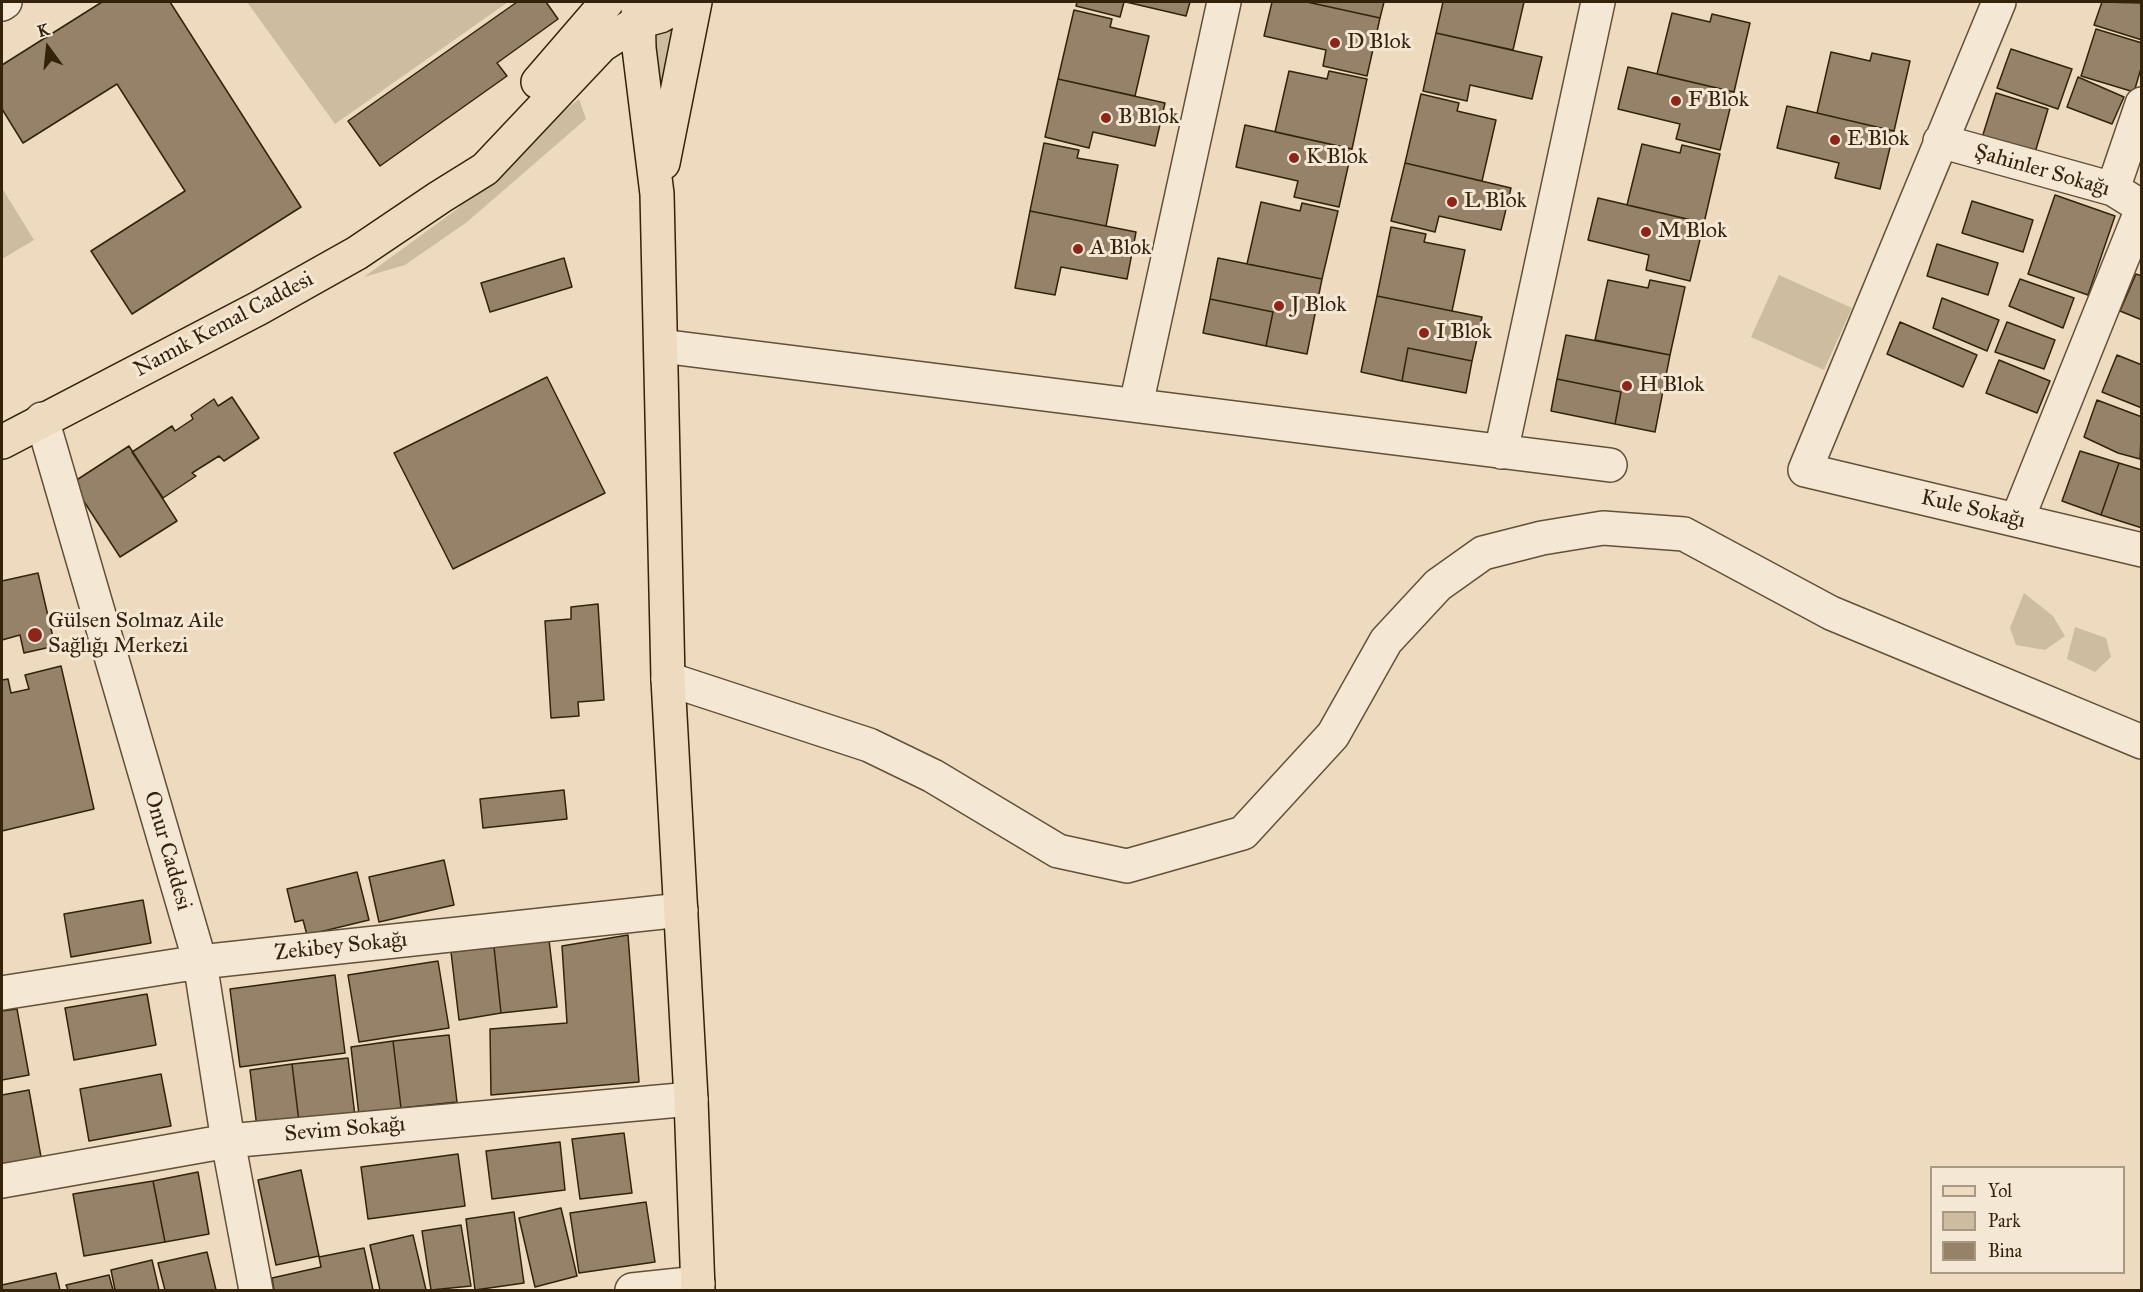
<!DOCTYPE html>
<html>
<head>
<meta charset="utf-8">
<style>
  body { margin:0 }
  #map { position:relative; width:2143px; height:1292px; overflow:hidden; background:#eedbbf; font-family:"IM FELL Great Primer",serif }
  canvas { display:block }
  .frame { position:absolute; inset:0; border:3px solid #34220b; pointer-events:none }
  .legend { position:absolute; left:1930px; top:1166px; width:195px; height:108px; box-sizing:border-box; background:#f4e8d5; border:2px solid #a79984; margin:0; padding:8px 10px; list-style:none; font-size:18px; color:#34220b }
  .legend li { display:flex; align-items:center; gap:12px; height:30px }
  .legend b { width:30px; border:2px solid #a79984 }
  .north { position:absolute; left:18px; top:18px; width:60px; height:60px; -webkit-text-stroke:4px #f4e8d5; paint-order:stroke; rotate:345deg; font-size:16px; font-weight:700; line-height:24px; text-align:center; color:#34220b }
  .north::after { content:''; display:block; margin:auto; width:21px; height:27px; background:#34220b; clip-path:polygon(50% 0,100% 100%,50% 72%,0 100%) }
</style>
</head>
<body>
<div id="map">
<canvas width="2143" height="1292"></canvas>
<div class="frame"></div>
<ul class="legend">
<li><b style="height:8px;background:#eedbbf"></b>Yol</li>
<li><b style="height:16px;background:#cebca0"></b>Park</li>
<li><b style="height:16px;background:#958269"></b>Bina</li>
</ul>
<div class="north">K</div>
</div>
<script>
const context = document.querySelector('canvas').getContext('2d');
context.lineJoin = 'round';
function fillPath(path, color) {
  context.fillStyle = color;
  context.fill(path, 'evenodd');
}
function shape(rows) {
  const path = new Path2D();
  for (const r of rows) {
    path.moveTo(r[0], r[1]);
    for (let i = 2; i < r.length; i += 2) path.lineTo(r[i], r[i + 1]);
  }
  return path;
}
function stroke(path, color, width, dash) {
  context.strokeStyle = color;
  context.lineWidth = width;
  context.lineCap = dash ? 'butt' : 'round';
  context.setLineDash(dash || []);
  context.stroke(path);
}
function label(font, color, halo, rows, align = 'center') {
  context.font = font + ' "IM FELL Great Primer",serif';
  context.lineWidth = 6;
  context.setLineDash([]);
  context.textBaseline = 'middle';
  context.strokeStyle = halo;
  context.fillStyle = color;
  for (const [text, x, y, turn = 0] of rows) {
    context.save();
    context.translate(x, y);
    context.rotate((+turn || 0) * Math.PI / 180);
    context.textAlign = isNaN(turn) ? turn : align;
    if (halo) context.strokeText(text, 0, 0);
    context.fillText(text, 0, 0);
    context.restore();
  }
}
fillPath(shape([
  [247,2,508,2,335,124],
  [676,21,651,123,657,33],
  [579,99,586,119,467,222,405,265,364,277,457,209,532,137],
  [2,188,34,240,2,259],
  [1779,275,1852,308,1824,370,1751,337],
  [2024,593,2053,616,2065,636,2045,650,2016,645,2010,628],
  [2075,627,2106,638,2111,657,2095,672,2067,659]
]), '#cebca0');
const building = shape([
  [102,2,170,2,301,207,132,314,91,251,185,191,117,84,23,143,2,109,2,65,102,2],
  [517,2,546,2,558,19,497,63,507,76,380,166,348,121,517,2],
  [1077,2,1124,2,1120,17,1076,6,1077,2],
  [1126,2,1190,2,1186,16,1126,2],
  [1272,2,1307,2,1380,18,1367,76,1323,66,1326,50,1264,36,1272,2],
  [1307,2,1384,2,1380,18,1307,2],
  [1443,2,1524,2,1513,50,1436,33,1443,2],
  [2102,2,2142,3,2142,40,2094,25,2102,2],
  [1074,10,1112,19,1110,27,1149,36,1135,96,1058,79,1074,10],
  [1672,13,1710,22,1712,14,1750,23,1734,92,1657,74,1672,13],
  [2096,29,2142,43,2142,65,2134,92,2081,76,2096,29],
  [1436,33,1542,57,1532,99,1470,85,1467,101,1423,91,1436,33],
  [2011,49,2072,69,2058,109,1997,88,2011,49],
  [1831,52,1870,61,1872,53,1910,61,1894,131,1817,113,1831,52],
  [1628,67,1734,92,1720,150,1676,139,1680,124,1618,109,1628,67],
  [1289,71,1327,79,1329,71,1367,79,1352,149,1275,132,1289,71],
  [2078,77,2124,97,2112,124,2067,107,2078,77],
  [1058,79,1165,103,1155,146,1093,132,1089,148,1045,137,1058,79],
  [1996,93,2048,109,2034,156,1981,141,1996,93],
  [1421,94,1459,103,1457,111,1496,120,1482,181,1405,163,1421,94],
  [1787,106,1894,131,1880,189,1835,178,1839,163,1777,148,1787,106],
  [1245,125,1352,149,1339,207,1294,197,1298,181,1236,167,1245,125],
  [1044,143,1079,150,1077,158,1118,165,1106,226,1030,211,1044,143],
  [1642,144,1680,153,1682,145,1720,154,1704,223,1627,205,1642,144],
  [1405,163,1511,188,1501,230,1439,216,1435,232,1391,221,1405,163],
  [2055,195,2115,216,2088,295,2028,274,2055,195],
  [1598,198,1704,223,1690,281,1646,270,1649,255,1588,240,1598,198],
  [1972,201,2033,220,2023,252,1962,233,1972,201],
  [1261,202,1300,211,1302,203,1338,211,1322,279,1247,264,1261,202],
  [1030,211,1136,232,1127,279,1061,267,1055,295,1015,288,1030,211],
  [1391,227,1426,234,1424,242,1465,250,1452,311,1377,296,1391,227],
  [1937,244,1998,263,1988,295,1927,276,1937,244],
  [564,258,572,287,490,312,481,283,564,258],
  [1218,258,1322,279,1307,354,1266,346,1273,312,1210,299,1218,258],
  [2136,274,2142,276,2142,320,2120,311,2136,274],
  [2020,279,2074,298,2063,328,2009,306,2020,279],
  [1608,280,1648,288,1650,280,1685,287,1670,355,1595,340,1608,280],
  [1377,296,1482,317,1472,361,1408,348,1402,381,1361,372,1377,296],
  [1942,298,1999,320,1987,351,1933,328,1942,298],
  [1210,299,1273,312,1266,346,1203,333,1210,299],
  [1900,322,1977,355,1963,387,1887,354,1900,322],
  [2007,322,2055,340,2044,369,1995,352,2007,322],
  [1566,335,1670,355,1655,432,1615,424,1621,392,1557,379,1566,335],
  [1408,348,1472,361,1466,393,1402,381,1408,348],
  [2117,355,2142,365,2142,408,2102,392,2117,355],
  [1999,360,2050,381,2037,413,1986,393,1999,360],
  [547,377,605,493,453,569,394,453,547,377],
  [1557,379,1621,392,1615,424,1551,411,1557,379],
  [232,397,259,438,224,461,219,456,192,473,196,476,163,498,132,452,172,426,175,431,193,419,191,415,214,399,218,406,232,397],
  [2097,400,2142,417,2140,459,2118,453,2084,437,2097,400],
  [129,446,177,521,120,557,72,483,129,446],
  [2080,451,2119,463,2101,515,2062,501,2080,451],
  [2119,463,2142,470,2142,528,2101,515,2119,463],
  [38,573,55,646,24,653,20,635,2,640,2,581,38,573],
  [598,604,604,700,578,702,579,716,551,718,545,621,571,619,571,607,598,604],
  [61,666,94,809,2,831,2,680,8,679,11,693,29,689,25,675,61,666],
  [564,790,567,819,483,828,480,799,564,790],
  [444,860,454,905,379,922,369,877,444,860],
  [357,872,369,920,307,935,303,920,295,922,287,889,357,872],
  [143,900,151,943,71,957,64,914,143,900],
  [628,935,639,1082,491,1095,490,1029,567,1023,562,946,628,935],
  [549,940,557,1007,501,1013,494,947,549,940],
  [494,947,501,1013,459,1020,451,952,494,947],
  [438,961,449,1028,359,1042,348,975,438,961],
  [335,975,345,1053,240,1067,230,989,335,975],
  [147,994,156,1045,74,1060,65,1008,147,994],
  [17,1009,29,1075,2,1080,2,1011,17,1009],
  [449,1035,457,1102,401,1108,393,1041,449,1035],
  [393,1041,401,1108,359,1115,351,1047,393,1041],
  [348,1058,355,1116,299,1122,292,1064,348,1058],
  [292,1064,299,1122,257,1128,250,1070,292,1064],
  [161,1074,171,1126,89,1141,80,1089,161,1074],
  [29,1090,41,1157,2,1164,2,1095,29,1090],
  [624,1133,632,1193,580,1199,572,1139,624,1133],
  [560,1142,565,1190,492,1199,486,1151,560,1142],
  [458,1154,465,1206,368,1219,361,1167,458,1154],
  [301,1170,319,1256,276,1265,258,1180,301,1170],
  [198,1172,209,1234,165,1242,153,1181,198,1172],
  [153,1181,165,1242,84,1256,73,1194,153,1181],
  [646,1202,655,1262,579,1273,570,1213,646,1202],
  [561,1208,577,1276,535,1287,519,1218,561,1208],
  [514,1212,524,1283,475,1290,466,1219,514,1212],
  [461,1225,471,1286,431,1290,422,1231,461,1225],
  [413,1235,426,1290,380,1290,370,1245,413,1235],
  [364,1248,373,1290,274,1290,272,1278,321,1267,319,1257,364,1248],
  [207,1252,216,1290,165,1290,158,1263,207,1252],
  [152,1260,159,1290,115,1290,111,1270,152,1260],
  [56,1273,60,1290,2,1290,2,1285,56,1273],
  [109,1275,113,1290,68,1290,66,1285,109,1275]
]);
fillPath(building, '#958269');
stroke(building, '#34220b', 1.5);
const minor = shape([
  [1999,2,1805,470,2142,550],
  [2,4,5,2],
  [1940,141,2113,189,2142,207],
  [2113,189,2142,104],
  [661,346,1610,465],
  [1136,405,1224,2],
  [42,419,200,962,228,1141,256,1290],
  [1501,452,1598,2],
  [2017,520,2142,209],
  [668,679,869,745,933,776,1058,851,1127,866,1243,833,1333,735,1386,641,1438,585,1483,553,1542,538,1603,528,1684,534,1831,613,2142,742],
  [2,993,200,962,681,910],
  [2,1181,228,1141,691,1099],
  [632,1290,698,1283]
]);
const major = shape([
  [638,2,639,48,657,194,668,679,691,1099,698,1290],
  [538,82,607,2],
  [663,163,695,2],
  [2,442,259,308,357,253,440,197,485,169,602,45,638,22,660,16,685,2]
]);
stroke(minor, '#625038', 36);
stroke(major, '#34220b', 36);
stroke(minor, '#f4e8d5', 33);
stroke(major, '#eedbbf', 33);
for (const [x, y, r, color] of [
  [1335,43,6,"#8f2418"],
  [1676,101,6,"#8f2418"],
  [1106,118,6,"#8f2418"],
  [1835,140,6,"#8f2418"],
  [1294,158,6,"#8f2418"],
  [1452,202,6,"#8f2418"],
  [1646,232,6,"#8f2418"],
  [1078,249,6,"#8f2418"],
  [1279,306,6,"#8f2418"],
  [1424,333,6,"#8f2418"],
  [1627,386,6,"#8f2418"],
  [35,635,8,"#8f2418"]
]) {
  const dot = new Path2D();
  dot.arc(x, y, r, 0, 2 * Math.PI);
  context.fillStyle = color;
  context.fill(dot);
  stroke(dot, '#f4e8d5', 2);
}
label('22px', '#34220b', '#f4e8d5', [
  ["D Blok",1347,43],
  ["F Blok",1688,101],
  ["B Blok",1118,118],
  ["E Blok",1847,140],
  ["K Blok",1306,158],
  ["L Blok",1464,202],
  ["M Blok",1658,232],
  ["A Blok",1090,249],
  ["J Blok",1291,306],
  ["I Blok",1436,333],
  ["H Blok",1639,386],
  ["Gülsen Solmaz Aile",48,622],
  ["Sağlığı Merkezi",48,647]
], 'left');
label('22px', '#34220b', '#f4e8d5', [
  ["Şahinler Sokağı",2042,171,16],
  ["Namık Kemal Caddesi",224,325,-28],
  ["Kule Sokağı",1973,510,13],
  ["Onur Caddesi",167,851,74],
  ["Zekibey Sokağı",341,947,-6],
  ["Sevim Sokağı",345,1130,-5]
]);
</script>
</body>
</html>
